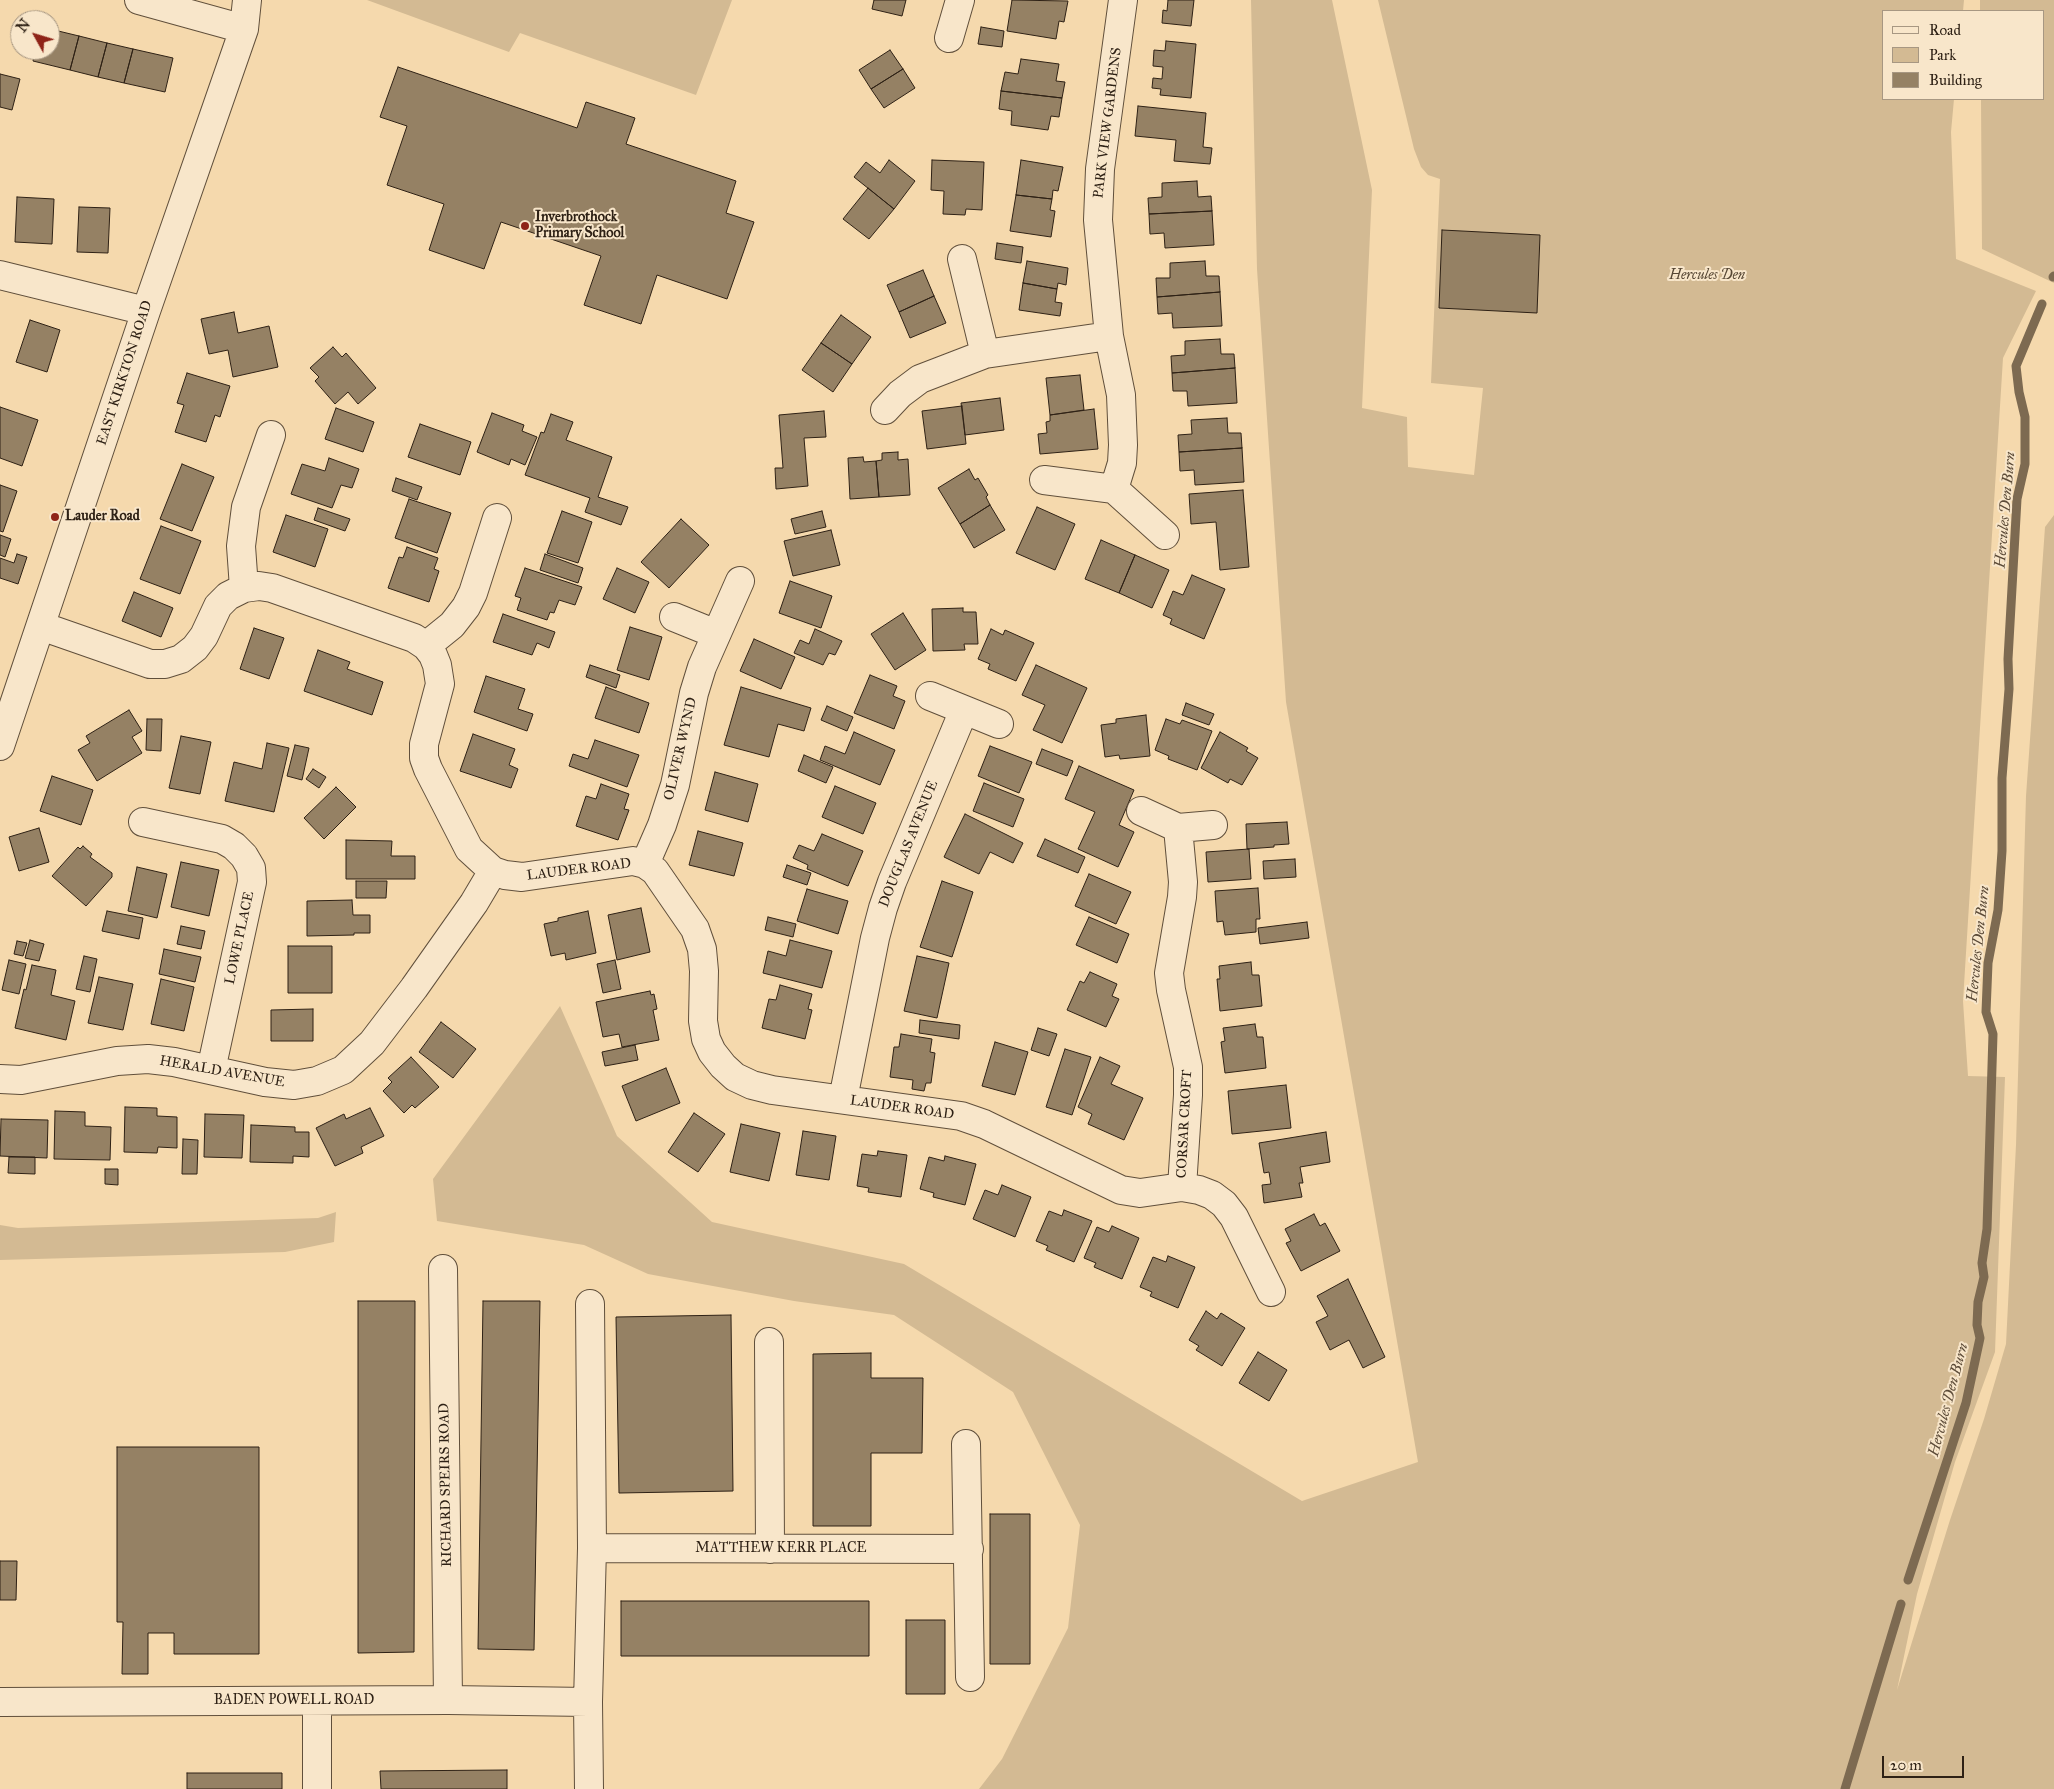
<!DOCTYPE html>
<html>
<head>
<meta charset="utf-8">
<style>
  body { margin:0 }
  #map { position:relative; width:2054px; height:1789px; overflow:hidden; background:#f5d9ad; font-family:"IM FELL Great Primer",serif }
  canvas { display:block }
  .legend { position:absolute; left:1882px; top:10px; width:162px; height:90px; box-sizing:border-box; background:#f8e6ca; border:1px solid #a79782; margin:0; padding:6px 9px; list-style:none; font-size:15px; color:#2e2115 }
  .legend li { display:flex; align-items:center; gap:10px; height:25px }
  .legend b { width:25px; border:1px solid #a79782 }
  .north { position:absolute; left:10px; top:10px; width:50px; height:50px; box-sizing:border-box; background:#f8e6ca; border:1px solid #a79782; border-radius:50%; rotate:309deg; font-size:14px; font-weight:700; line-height:20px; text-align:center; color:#2e2115 }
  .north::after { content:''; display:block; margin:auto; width:18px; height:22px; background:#8f2418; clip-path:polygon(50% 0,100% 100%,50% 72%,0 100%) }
  .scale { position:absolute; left:1882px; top:1756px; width:82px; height:22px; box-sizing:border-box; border:2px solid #2e2115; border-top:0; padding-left:6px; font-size:15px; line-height:18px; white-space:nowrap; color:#2e2115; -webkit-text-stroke:4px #f8e6ca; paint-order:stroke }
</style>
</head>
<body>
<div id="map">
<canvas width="2054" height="1789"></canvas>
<ul class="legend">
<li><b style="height:6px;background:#f8e6ca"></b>Road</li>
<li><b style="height:14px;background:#d3ba93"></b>Park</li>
<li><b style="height:14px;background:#958164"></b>Building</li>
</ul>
<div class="north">N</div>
<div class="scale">20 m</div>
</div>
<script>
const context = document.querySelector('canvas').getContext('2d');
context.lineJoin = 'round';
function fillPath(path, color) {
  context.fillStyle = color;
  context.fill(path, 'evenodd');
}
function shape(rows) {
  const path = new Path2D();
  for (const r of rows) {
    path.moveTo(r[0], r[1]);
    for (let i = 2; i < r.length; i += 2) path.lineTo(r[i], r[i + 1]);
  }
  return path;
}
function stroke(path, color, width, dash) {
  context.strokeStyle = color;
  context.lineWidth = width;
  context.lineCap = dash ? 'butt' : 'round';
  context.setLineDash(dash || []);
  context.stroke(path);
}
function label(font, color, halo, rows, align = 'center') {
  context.font = font + ' "IM FELL Great Primer",serif';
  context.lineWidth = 4;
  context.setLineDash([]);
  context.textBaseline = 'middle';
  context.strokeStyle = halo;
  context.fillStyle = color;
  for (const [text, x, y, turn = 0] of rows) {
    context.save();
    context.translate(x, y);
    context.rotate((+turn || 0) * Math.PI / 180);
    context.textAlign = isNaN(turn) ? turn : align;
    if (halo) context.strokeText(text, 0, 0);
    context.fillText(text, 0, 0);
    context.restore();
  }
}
fillPath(shape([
  [367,0,732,0,696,95,520,33,509,52],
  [1251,0,1332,0,1372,190,1362,408,1407,417,1408,467,1474,475,1483,388,1431,383,1440,179,1428,175,1421,167,1414,149,1378,0,1964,0,1963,11,1883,11,1883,99,1954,99,1951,132,1956,259,2036,291,2003,358,1963,1001,1968,1076,2005,1077,1995,1352,1955,1462,1917,1594,1897,1690,1950,1520,1984,1419,2006,1344,2016,1145,2026,796,2045,527,2054,515,2054,1789,979,1789,1002,1759,1068,1628,1080,1525,1013,1392,894,1315,794,1301,648,1274,584,1245,437,1221,433,1179,560,1006,617,1136,712,1222,904,1264,1302,1501,1418,1462,1286,702,1257,269],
  [1980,0,2054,0,2054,283,1982,249,1981,99,2043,99,2043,11,1980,11],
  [336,1212,334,1242,285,1252,0,1260,0,1225,18,1228,318,1218]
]), '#d3ba93');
stroke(shape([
  [2053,277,2054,276],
  [1908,1580,1966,1403,1980,1338,1977,1325,1978,1302,1984,1277,1982,1263,1987,1229,1993,1034,1986,1012,1988,963,1998,910,2002,851,2002,778,2009,689,2008,659,2017,499,2025,464,2025,417,2019,392,2016,366,2042,304],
  [1845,1789,1901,1604]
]), '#7d6a51', 9);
const building = shape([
  [874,0,906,0,902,16,872,9,874,0],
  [1012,0,1068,1,1064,22,1059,21,1056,39,1007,31,1012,0],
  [1168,0,1194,0,1191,26,1162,23,1163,10,1167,11,1168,0],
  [981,27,1004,31,1002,47,978,44,981,27],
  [50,29,79,36,70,70,33,61,35,52,27,50,50,50,50,29],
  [79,36,107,43,98,77,70,70,79,36],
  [1166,41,1196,44,1191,98,1160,95,1161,89,1152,88,1153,78,1162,79,1163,67,1153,66,1154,50,1165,51,1166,41],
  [107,43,133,49,124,83,98,77,107,43],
  [133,49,173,58,165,92,124,83,133,49],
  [890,50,903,69,871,89,859,70,890,50],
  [1021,59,1059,64,1056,81,1065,82,1062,98,1001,91,1005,72,1018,74,1021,59],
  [398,67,577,128,586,102,635,118,626,144,736,181,726,213,754,222,727,299,657,275,641,324,584,305,601,256,501,222,484,269,429,250,444,204,387,185,407,126,380,117,398,67],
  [903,69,915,88,884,108,871,89,903,69],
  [0,74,20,79,12,110,0,107,0,74],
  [1001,91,1062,98,1059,117,1051,116,1048,130,1011,125,1012,111,999,109,1001,91],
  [1138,106,1206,113,1203,147,1212,148,1210,164,1174,161,1176,140,1135,136,1138,106],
  [889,160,915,181,894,209,854,177,866,162,880,173,889,160],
  [932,160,984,162,982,210,966,209,965,215,943,214,944,191,931,190,932,160],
  [1021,160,1063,167,1058,191,1053,190,1052,199,1016,195,1021,160],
  [1197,181,1198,197,1211,196,1212,211,1149,214,1148,198,1162,197,1162,183,1197,181],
  [868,188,894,209,869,239,843,219,868,188],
  [1016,195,1052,199,1050,210,1055,211,1051,237,1010,231,1016,195],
  [17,197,54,199,52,244,15,242,17,197],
  [79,207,110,208,108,253,77,252,79,207],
  [1212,211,1214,245,1165,248,1164,233,1150,234,1149,214,1212,211],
  [1442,230,1540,235,1537,313,1439,308,1442,230],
  [997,243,1023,247,1021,263,995,259,997,243],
  [1027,261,1068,268,1066,285,1058,283,1057,289,1023,283,1027,261],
  [1205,261,1206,276,1219,276,1220,292,1157,297,1156,278,1170,278,1170,263,1205,261],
  [923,270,934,296,899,312,887,285,923,270],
  [1023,283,1057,289,1055,302,1062,303,1060,316,1019,310,1023,283],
  [1220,292,1222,326,1173,328,1172,313,1158,314,1157,297,1220,292],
  [934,296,946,323,910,338,899,312,934,296],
  [234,312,238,333,269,326,278,367,233,377,228,350,209,354,201,319,234,312],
  [841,315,871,337,852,364,821,343,841,315],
  [30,320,60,330,47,372,16,362,30,320],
  [1220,339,1221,354,1234,354,1235,368,1172,373,1171,356,1185,355,1185,341,1220,339],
  [821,343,852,364,833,392,802,370,821,343],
  [333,347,342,357,346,353,376,388,358,404,348,392,335,404,315,381,319,377,310,368,333,347],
  [1235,368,1237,403,1188,406,1187,391,1173,391,1172,373,1235,368],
  [187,373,230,386,220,417,215,415,206,442,175,432,184,405,177,403,187,373],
  [1080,375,1084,410,1050,415,1046,378,1080,375],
  [1000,398,1004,430,965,435,961,403,1000,398],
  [962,406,966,444,927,449,922,411,962,406],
  [0,407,38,420,22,466,0,458,0,407],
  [336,408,374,422,363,452,325,439,336,408],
  [1094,409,1098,449,1040,454,1038,434,1047,433,1046,422,1050,421,1050,415,1094,409],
  [824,411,826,437,804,438,808,486,776,489,775,468,783,468,779,415,824,411],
  [492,413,524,425,522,431,537,437,525,465,511,459,509,465,477,452,492,413],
  [551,414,573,422,566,440,612,457,598,497,628,507,621,525,585,512,590,498,525,475,541,432,544,433,551,414],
  [1227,418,1228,433,1241,433,1242,448,1179,452,1178,435,1192,434,1191,420,1227,418],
  [420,424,471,442,460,475,408,457,420,424],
  [1242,448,1244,482,1195,485,1194,470,1180,471,1179,452,1242,448],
  [898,452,898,460,908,459,910,495,879,497,876,461,882,460,882,453,898,452],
  [863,457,864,462,876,461,879,497,850,499,848,458,863,457],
  [329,458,359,469,352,488,341,485,332,508,291,494,302,464,325,471,329,458],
  [182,464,214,477,192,531,160,519,182,464],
  [969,469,975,480,978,478,988,495,986,497,990,505,960,524,938,488,969,469],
  [396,478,422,487,417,500,392,491,396,478],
  [0,485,17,491,3,532,0,531,0,485],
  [1243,490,1249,567,1220,570,1216,522,1191,524,1189,494,1243,490],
  [409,499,451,513,437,553,395,538,409,499],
  [990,505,1005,530,974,548,960,524,990,505],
  [1037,507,1075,524,1055,570,1016,553,1037,507],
  [318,508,350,519,345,531,314,520,318,508],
  [562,511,592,522,578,563,547,553,562,511],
  [822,511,826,527,795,534,791,519,822,511],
  [286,515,328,529,315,567,273,552,286,515],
  [681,519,709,545,669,588,641,562,681,519],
  [161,526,201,541,180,594,140,579,161,526],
  [831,530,840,565,793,576,784,541,831,530],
  [0,535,11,539,5,557,0,555,0,535],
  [1101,540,1135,555,1119,593,1085,579,1101,540],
  [407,547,438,558,434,569,439,571,429,602,388,588,399,557,403,558,407,547],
  [17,554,27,557,18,584,0,578,0,558,14,563,17,554],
  [545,554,583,568,578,583,540,570,545,554],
  [1135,555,1169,570,1152,608,1119,593,1135,555],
  [525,568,582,587,575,605,559,600,554,613,550,612,547,620,517,610,521,598,515,596,525,568],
  [617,568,649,582,635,613,603,599,617,568],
  [1192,575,1225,589,1204,639,1170,624,1172,619,1163,615,1173,591,1183,595,1192,575],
  [790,581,832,596,821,628,779,613,790,581],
  [134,592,173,608,161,637,122,621,134,592],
  [963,608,963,612,976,612,978,644,964,644,965,650,933,651,932,609,963,608],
  [903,613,926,650,895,670,871,634,903,613],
  [503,614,555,632,549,648,537,643,532,655,493,642,503,614],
  [630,627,662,637,649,680,617,670,630,627],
  [254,628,284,638,269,679,240,669,254,628],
  [815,629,842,641,835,655,829,653,823,665,794,653,800,640,809,644,815,629],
  [991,629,1003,635,1005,630,1034,643,1016,681,988,669,990,664,978,659,991,629],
  [754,639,795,657,781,689,740,671,754,639],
  [318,650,350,662,347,669,383,682,372,715,304,691,318,650],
  [590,665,620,675,616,688,586,677,590,665],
  [1036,665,1087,688,1062,743,1033,730,1045,705,1022,695,1036,665],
  [870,675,897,686,893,696,905,701,894,729,854,713,870,675],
  [486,676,525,689,518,709,533,714,527,731,474,712,486,676],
  [606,687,649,703,639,733,595,718,606,687],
  [741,687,811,708,804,731,778,724,769,757,724,745,741,687],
  [1186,703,1214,714,1209,725,1182,715,1186,703],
  [827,706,853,717,847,731,821,720,827,706],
  [129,710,142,731,132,737,142,753,97,781,78,750,90,743,86,736,129,710],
  [1146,715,1150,756,1120,759,1119,755,1105,757,1101,725,1116,723,1116,719,1146,715],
  [147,719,162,719,161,751,146,750,147,719],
  [1166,719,1180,724,1182,720,1212,731,1197,770,1168,759,1169,756,1155,750,1166,719],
  [854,732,895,750,880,785,820,760,825,746,845,754,854,732],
  [1220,732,1248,748,1246,751,1258,758,1242,785,1230,779,1228,783,1201,768,1220,732],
  [473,734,515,749,509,765,518,769,511,788,460,771,473,734],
  [181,736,211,742,200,794,169,788,181,736],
  [595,740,639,755,627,787,569,766,573,754,588,759,595,740],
  [267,743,289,748,274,812,225,801,234,762,262,769,267,743],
  [295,745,309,748,302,780,287,776,295,745],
  [990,746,1032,762,1019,793,978,776,990,746],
  [1042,749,1073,761,1067,776,1036,764,1042,749],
  [804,755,833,767,826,783,798,771,804,755],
  [1079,766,1134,790,1119,825,1134,832,1118,867,1078,849,1095,812,1065,799,1079,766],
  [313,769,326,777,319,788,306,779,313,769],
  [715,772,758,784,748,822,705,810,715,772],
  [52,776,93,790,81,825,40,811,52,776],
  [984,783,1024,799,1013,827,973,811,984,783],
  [601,784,629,794,624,809,629,810,618,840,576,826,586,796,596,799,601,784],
  [835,786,876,803,863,834,822,817,835,786],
  [336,787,356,807,324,839,304,818,336,787],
  [965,814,1023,843,1013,863,990,852,979,874,944,857,965,814],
  [1287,822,1289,844,1274,845,1274,847,1247,849,1246,824,1287,822],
  [39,828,49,862,19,871,9,837,39,828],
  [698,831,743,843,734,876,689,865,698,831],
  [822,834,863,851,848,886,807,869,808,865,793,858,799,845,814,851,822,834],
  [1045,839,1085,857,1078,873,1037,856,1045,839],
  [346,840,392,841,391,856,415,856,415,879,346,879,346,840],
  [83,846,92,854,90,857,112,873,112,877,86,906,52,876,78,847,80,849,83,846],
  [1249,849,1251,879,1208,882,1206,852,1249,849],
  [1295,859,1296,877,1264,879,1263,861,1295,859],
  [181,862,219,870,209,916,171,907,181,862],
  [787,865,811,873,807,885,783,877,787,865],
  [137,867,167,874,157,918,128,911,137,867],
  [1089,874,1131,892,1116,924,1075,906,1089,874],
  [356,881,387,881,386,898,356,898,356,881],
  [942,881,973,892,952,957,920,947,942,881],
  [1258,888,1260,919,1256,919,1256,932,1225,935,1223,921,1217,922,1215,891,1258,888],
  [807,889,848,901,838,934,797,921,807,889],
  [352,900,353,915,370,915,370,933,354,933,354,935,307,936,307,901,352,900],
  [641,908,650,952,617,960,608,915,641,908],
  [107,911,143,918,139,939,102,931,107,911],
  [588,911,596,953,566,960,565,953,551,956,544,924,558,921,558,918,588,911],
  [768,917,796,924,793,937,765,930,768,917],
  [1089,917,1129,934,1117,963,1076,945,1089,917],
  [1307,922,1309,938,1260,944,1258,928,1307,922],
  [181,926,205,931,201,949,177,944,181,926],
  [30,940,44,944,39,961,25,958,30,940],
  [790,940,832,951,822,988,763,973,768,951,786,956,790,940],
  [17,941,27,943,23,956,14,954,17,941],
  [288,946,332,946,332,993,288,993,288,946],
  [164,949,201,957,195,982,159,974,164,949],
  [84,956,97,959,90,992,76,989,84,956],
  [917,956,949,963,937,1018,904,1011,917,956],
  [9,960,26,964,19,994,2,990,9,960],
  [615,960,621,989,603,993,597,964,615,960],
  [1251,962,1252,975,1259,975,1262,1006,1220,1011,1217,979,1220,979,1219,966,1251,962],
  [32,965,56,970,51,995,75,1001,66,1040,15,1028,24,989,26,990,32,965],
  [1090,972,1117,984,1112,996,1119,999,1106,1027,1067,1010,1080,981,1084,983,1090,972],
  [99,977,133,984,123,1030,88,1023,99,977],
  [161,979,194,987,184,1031,151,1024,161,979],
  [780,985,812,994,808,1009,812,1010,805,1039,762,1028,769,999,776,1000,780,985],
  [650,991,651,995,654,994,657,1009,653,1010,659,1040,622,1047,619,1034,603,1037,596,1002,650,991],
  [313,1009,313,1041,271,1041,271,1010,313,1009],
  [920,1020,960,1025,959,1039,919,1033,920,1020],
  [441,1022,476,1049,453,1078,419,1052,441,1022],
  [1255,1024,1257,1037,1263,1037,1266,1068,1225,1073,1221,1042,1225,1041,1223,1028,1255,1024],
  [1038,1028,1057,1034,1049,1056,1031,1050,1038,1028],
  [901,1034,932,1039,930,1052,935,1053,931,1083,926,1083,924,1091,912,1089,913,1080,890,1077,894,1047,899,1047,901,1034],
  [995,1042,1028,1052,1015,1095,982,1086,995,1042],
  [635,1045,638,1060,605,1066,602,1052,635,1045],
  [1065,1049,1091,1057,1072,1115,1046,1107,1065,1049],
  [411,1057,439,1087,415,1108,412,1105,404,1113,383,1091,392,1082,388,1078,411,1057],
  [1100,1057,1120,1066,1111,1084,1143,1098,1124,1140,1088,1124,1092,1114,1078,1107,1100,1057],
  [666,1068,680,1103,636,1121,622,1086,666,1068],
  [1286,1085,1291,1128,1232,1134,1228,1091,1286,1085],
  [125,1107,157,1108,157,1116,177,1117,177,1148,158,1147,157,1153,124,1152,125,1107],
  [370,1108,384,1136,361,1147,363,1153,335,1166,316,1128,344,1114,346,1119,370,1108],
  [55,1111,85,1112,85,1126,111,1127,110,1160,54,1159,55,1111],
  [694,1113,725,1134,698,1172,668,1152,694,1113],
  [205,1114,244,1115,242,1158,204,1157,205,1114],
  [1,1119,48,1120,47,1158,0,1156,1,1119],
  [741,1124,780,1133,769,1181,730,1172,741,1124],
  [251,1125,295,1127,295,1132,309,1132,309,1157,293,1156,293,1163,250,1162,251,1125],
  [803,1131,836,1136,829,1180,796,1175,803,1131],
  [1326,1132,1330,1162,1300,1167,1303,1183,1299,1183,1302,1197,1264,1203,1262,1185,1271,1184,1269,1172,1264,1173,1259,1143,1326,1132],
  [183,1139,198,1140,197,1174,182,1174,183,1139],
  [878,1151,907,1155,901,1197,868,1192,869,1188,857,1186,862,1154,877,1156,878,1151],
  [945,1156,976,1164,965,1205,933,1197,934,1193,920,1189,929,1157,944,1161,945,1156],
  [9,1157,35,1157,35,1174,8,1173,9,1157],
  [105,1169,118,1169,118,1185,105,1184,105,1169],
  [1002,1185,1031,1197,1015,1237,973,1219,985,1190,998,1195,1002,1185],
  [1064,1210,1092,1221,1074,1262,1046,1250,1048,1246,1036,1241,1049,1211,1062,1216,1064,1210],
  [1314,1214,1320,1226,1325,1223,1340,1251,1301,1271,1286,1243,1291,1241,1285,1229,1314,1214],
  [1112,1226,1139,1238,1122,1279,1094,1267,1096,1263,1084,1258,1097,1227,1109,1232,1112,1226],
  [1168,1256,1195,1267,1178,1308,1150,1296,1152,1292,1140,1287,1153,1257,1166,1262,1168,1256],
  [1348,1279,1385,1357,1363,1368,1349,1340,1330,1350,1316,1322,1328,1316,1317,1296,1348,1279],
  [358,1301,415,1301,414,1652,358,1653,358,1301],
  [483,1301,540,1301,534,1650,478,1649,483,1301],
  [1206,1311,1217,1319,1221,1313,1245,1328,1222,1366,1196,1350,1199,1346,1189,1340,1206,1311],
  [731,1315,733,1491,619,1493,616,1317,731,1315],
  [1258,1352,1287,1370,1269,1401,1239,1383,1258,1352],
  [871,1353,871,1378,923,1378,922,1453,871,1453,871,1526,813,1526,813,1354,871,1353],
  [117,1447,259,1447,259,1654,174,1654,174,1633,148,1633,148,1674,122,1674,123,1622,117,1622,117,1447],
  [990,1514,1030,1514,1030,1664,990,1664,990,1514],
  [0,1561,17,1561,16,1600,0,1600,0,1561],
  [621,1601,869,1601,869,1656,621,1656,621,1601],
  [906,1620,945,1620,945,1694,906,1694,906,1620],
  [507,1770,507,1789,381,1789,380,1771,507,1770],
  [187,1773,282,1773,282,1789,187,1789,187,1773]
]);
fillPath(building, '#958164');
stroke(building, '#2e2115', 1);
const minor = shape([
  [139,0,244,29],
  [949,38,960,0],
  [962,259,985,354],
  [0,275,146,311],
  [885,410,900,394,920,379,985,354,1109,336],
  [1044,480,1114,489,1165,535],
  [1114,489,1122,463,1123,445,1121,395,1109,336,1098,220,1100,169,1123,0],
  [244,588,241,546,246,507,271,435],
  [674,617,716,634],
  [41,626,150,664,165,664,181,659,195,648,204,636,218,606,228,596,244,588,259,586,272,588,414,638,426,646,433,655,437,665,440,684,424,744,424,758,428,769,469,849,493,871,505,875,522,877,633,861,645,864,655,871,695,929,702,949,704,971,703,1021,706,1039,712,1052,723,1066,735,1077,752,1085,772,1090,961,1116,984,1124,1121,1190,1140,1193,1182,1187,1199,1190,1212,1195,1224,1204,1234,1217,1271,1292],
  [426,646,452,625,466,607,473,593,497,518],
  [930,696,999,724],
  [0,746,146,311,244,29,247,0],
  [1141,811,1178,828,1213,825],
  [143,822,222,839,234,846,244,856,251,868,252,882,211,1070],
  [1178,828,1183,882,1182,897,1169,973,1171,990,1188,1067,1188,1095,1182,1187],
  [645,864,662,825,675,785,694,693,702,667,740,581],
  [0,1079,21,1080,117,1061,148,1059,174,1062,265,1082,294,1085,317,1081,343,1070,372,1043,414,988,474,903,493,871],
  [843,1099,875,938,883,908,892,882,964,710],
  [443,1269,448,1700],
  [769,1342,770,1549],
  [966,1444,970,1677],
  [592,1548,969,1549],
  [0,1702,448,1700,588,1702],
  [317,1789,317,1701],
  [589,1789,588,1702,592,1548,590,1304]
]);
stroke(minor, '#604f3b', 30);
stroke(minor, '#f8e6ca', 28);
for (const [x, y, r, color] of [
  [525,226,5,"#8f2418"],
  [55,517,5,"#8f2418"]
]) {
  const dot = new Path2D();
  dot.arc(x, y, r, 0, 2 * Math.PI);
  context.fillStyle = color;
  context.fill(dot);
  stroke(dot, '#f8e6ca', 2);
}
label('14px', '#2e2115', '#f8e6ca', [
  ["PARK VIEW GARDENS",1108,123,-83],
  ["EAST KIRKTON ROAD",125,373,-72],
  ["OLIVER WYND",681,749,-77],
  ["DOUGLAS AVENUE",909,844,-68],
  ["LAUDER ROAD",579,870,-7],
  ["LOWE PLACE",240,938,-78],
  ["HERALD AVENUE",222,1072,10],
  ["LAUDER ROAD",902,1108,8],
  ["CORSAR CROFT",1185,1124,-87],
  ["RICHARD SPEIRS ROAD",446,1485,-91],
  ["MATTHEW KERR PLACE",781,1549],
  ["BADEN POWELL ROAD",294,1701]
]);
label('bold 14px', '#2e2115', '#f8e6ca', [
  ["Inverbrothock",535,218],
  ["Primary School",535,234],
  ["Lauder Road",65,517]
], 'left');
label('italic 14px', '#574734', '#f8e6ca', [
  ["Hercules Den",1707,276]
]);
label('italic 15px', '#5c4b38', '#f8e6ca', [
  ["Hercules Den Burn",2006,510,-85],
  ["Hercules Den Burn",1979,944,-84],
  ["Hercules Den Burn",1949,1400,-75]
]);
</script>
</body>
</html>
